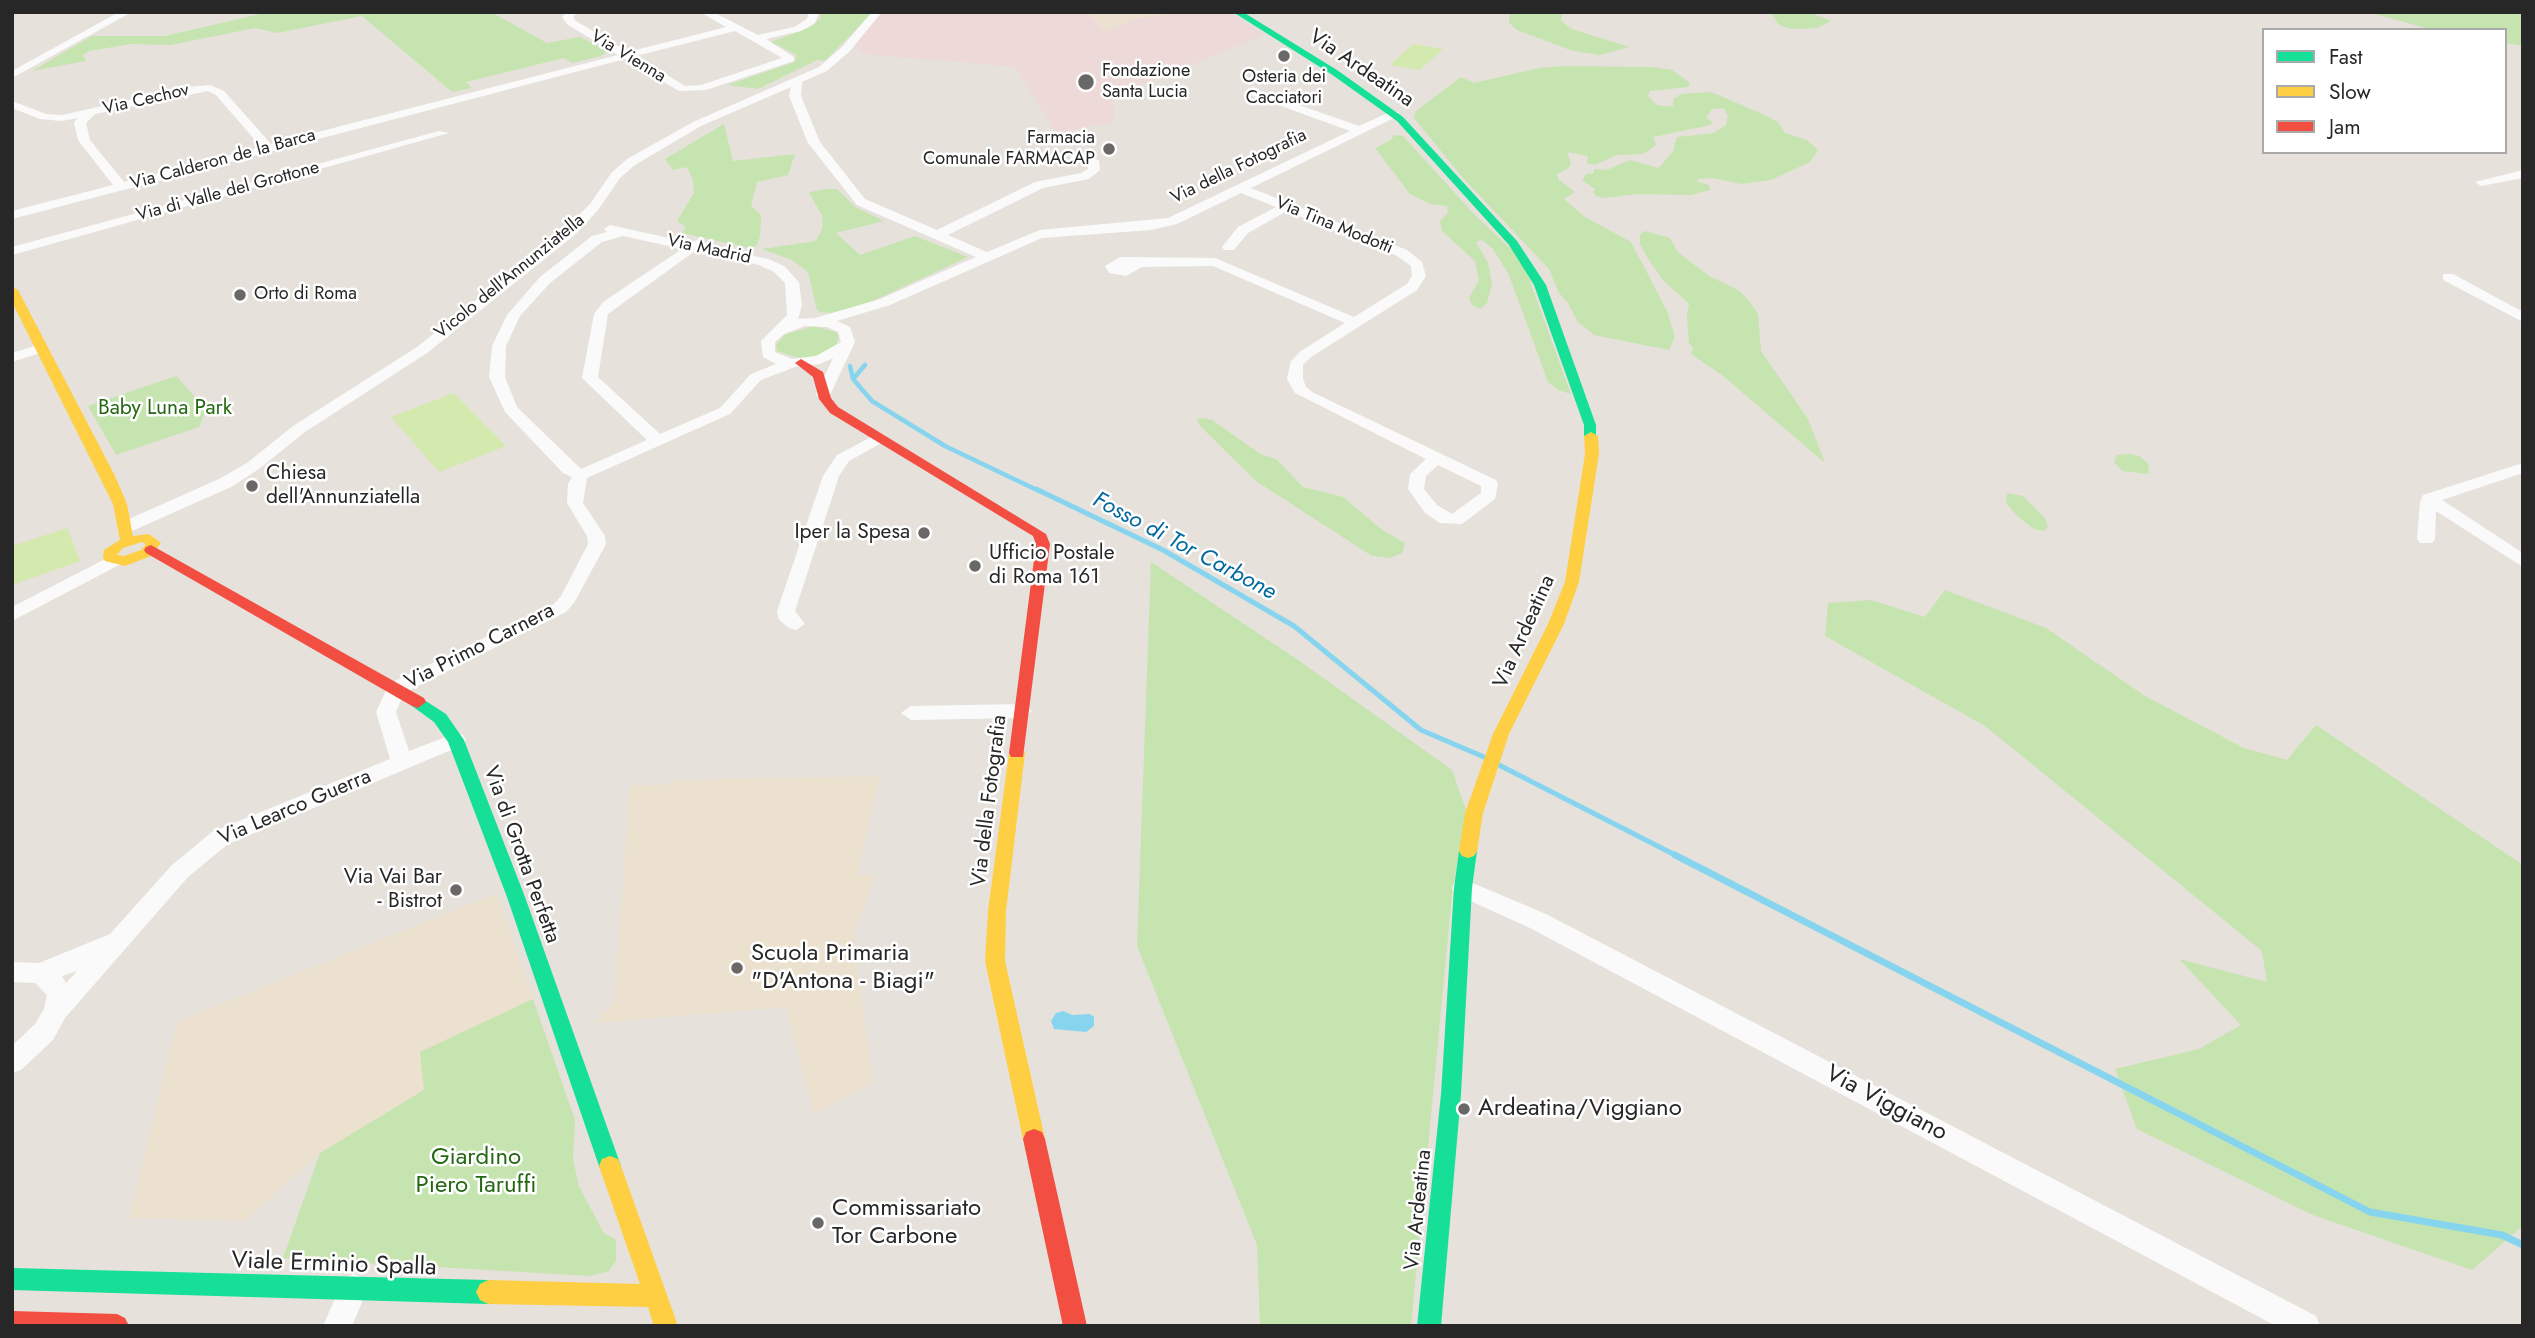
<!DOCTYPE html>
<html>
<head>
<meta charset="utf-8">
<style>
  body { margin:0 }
  #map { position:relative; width:2535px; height:1338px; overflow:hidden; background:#e6e1db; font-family:Jost,sans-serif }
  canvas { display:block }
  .frame { position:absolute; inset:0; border:14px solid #272727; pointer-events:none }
  .legend { position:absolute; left:2262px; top:28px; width:245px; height:126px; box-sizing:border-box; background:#fff; border:2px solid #a9a9a9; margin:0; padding:9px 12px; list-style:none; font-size:21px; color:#272727 }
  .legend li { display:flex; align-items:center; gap:14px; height:35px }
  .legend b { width:35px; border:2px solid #a9a9a9 }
</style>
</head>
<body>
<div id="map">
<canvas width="2535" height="1338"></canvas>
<div class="frame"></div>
<ul class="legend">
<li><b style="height:9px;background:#16e098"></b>Fast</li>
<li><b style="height:9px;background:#ffcf43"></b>Slow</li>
<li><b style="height:9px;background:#f24e42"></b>Jam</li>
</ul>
</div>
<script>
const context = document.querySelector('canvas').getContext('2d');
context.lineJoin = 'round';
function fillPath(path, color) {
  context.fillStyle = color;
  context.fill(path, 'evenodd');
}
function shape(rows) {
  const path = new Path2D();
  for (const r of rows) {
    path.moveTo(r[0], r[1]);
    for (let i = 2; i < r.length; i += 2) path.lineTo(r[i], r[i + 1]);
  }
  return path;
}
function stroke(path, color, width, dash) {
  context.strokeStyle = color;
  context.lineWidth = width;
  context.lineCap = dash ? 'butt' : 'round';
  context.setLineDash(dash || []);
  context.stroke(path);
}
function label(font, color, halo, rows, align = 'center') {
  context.font = font + ' Jost,sans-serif';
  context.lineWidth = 5;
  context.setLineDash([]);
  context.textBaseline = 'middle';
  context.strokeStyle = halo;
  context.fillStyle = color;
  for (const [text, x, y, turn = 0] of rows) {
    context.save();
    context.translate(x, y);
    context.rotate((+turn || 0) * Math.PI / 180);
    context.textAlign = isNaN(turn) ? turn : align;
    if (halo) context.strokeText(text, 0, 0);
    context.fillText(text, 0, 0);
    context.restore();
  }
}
fillPath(shape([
  [1183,12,1133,19,1106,32,1085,13],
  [880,776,857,875,876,875,853,935,873,1083,814,1114,786,1007,594,1023,614,1002,630,785,666,785,672,780],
  [497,893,533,999,421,1052,424,1090,320,1153,245,1221,129,1218,177,1022]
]), '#ebe1ce');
fillPath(shape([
  [881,12,1087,12,1107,32,1133,19,1183,12,1228,12,1264,35,1112,97,1114,122,1056,133,1016,67,863,54,854,44]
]), '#edd9d7');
fillPath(shape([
  [269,12,491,12,547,43,580,37,608,51,601,56,572,63,564,58,466,82,472,88,452,92,362,16,277,33,255,28,170,45,131,44,89,51,83,55,86,61,32,71,92,36,165,36],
  [873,12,825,61,817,60,758,89,727,85,795,62,797,55,771,42,811,27,820,19,821,13],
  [1510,12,1562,12,1561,21,1572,29,1629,47,1600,55,1573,51,1517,30,1509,23],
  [1776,12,1811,13,1831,21,1817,28,1791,29,1779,25,1772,14],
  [2368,12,2523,12,2523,46,2505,43,2505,30,2433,30],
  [1565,66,1652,67,1672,70,1690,83,1688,87,1650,91,1648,96,1657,105,1673,107,1673,99,1682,94,1711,92,1767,116,1778,122,1785,133,1807,140,1818,150,1810,162,1771,180,1741,184,1713,178,1698,179,1696,181,1709,185,1710,190,1691,195,1637,194,1604,198,1596,196,1593,192,1595,189,1582,180,1586,174,1594,173,1594,169,1607,170,1630,160,1659,168,1673,151,1677,137,1714,133,1726,125,1728,116,1724,108,1712,109,1706,117,1713,123,1706,126,1653,137,1656,145,1643,154,1617,155,1595,165,1587,163,1588,156,1567,152,1571,163,1569,168,1557,174,1559,180,1575,192,1564,199,1585,217,1631,242,1667,311,1675,337,1669,350,1594,335,1578,322,1568,303,1559,293,1549,269,1463,178,1414,118,1416,111,1461,77,1474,83,1539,68],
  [724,124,733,161,795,154,788,175,757,182,751,206,761,215,760,237,756,246,749,248,682,233,686,227,677,221,694,193,693,180,687,167,673,170,665,159],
  [1394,135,1403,136,1474,214,1512,250,1527,273,1571,394,1558,390,1548,382,1509,275,1493,249,1482,240,1476,242,1488,263,1492,284,1487,303,1481,309,1473,306,1469,298,1479,280,1475,261,1442,231,1440,221,1448,213,1447,206,1430,204,1410,194,1375,148,1391,140],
  [827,189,837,189,855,207,884,221,836,233,860,255,915,236,968,257,864,305,832,313,820,312,817,310,808,272,792,260,762,249,816,241,823,227,822,216,809,192],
  [1645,231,1670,238,1678,252,1709,276,1740,291,1750,302,1758,314,1761,351,1808,419,1825,463,1723,376,1691,354,1693,347,1689,344,1687,315,1689,304,1663,280,1649,260,1640,244,1640,235],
  [813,326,836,332,839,336,836,347,821,355,800,358,777,351,776,345,784,335],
  [176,376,206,409,199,427,116,455,88,406],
  [1203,418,1212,420,1262,455,1276,459,1303,487,1343,497,1381,529,1405,543,1402,553,1390,558,1372,556,1256,481,1200,426,1197,419],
  [2130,454,2140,456,2149,465,2148,474,2122,471,2114,462,2117,455],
  [2007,493,2023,496,2045,518,2048,527,2044,531,2034,529,2017,516,2006,503],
  [1151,562,1298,660,1452,770,1466,810,1452,894,1411,1326,1260,1326,1257,1245,1137,946],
  [1945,590,2046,628,2145,696,2244,748,2287,760,2316,725,2523,865,2523,1231,2519,1229,2472,1270,2313,1215,2137,1129,2115,1069,2199,1049,2241,1025,2179,959,2267,982,2262,951,1985,726,1825,636,1828,603,1871,600,1925,617],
  [533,999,575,1120,573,1159,579,1186,603,1232,616,1240,616,1260,609,1271,590,1276,283,1258,320,1153,424,1090,420,1052]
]), '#c6e4b0');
fillPath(shape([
  [1413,44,1443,49,1420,70,1390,65],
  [454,393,506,446,439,472,391,417],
  [67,528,80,561,12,585,12,546]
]), '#d3e9ad');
fillPath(shape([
  [1063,1011,1072,1015,1090,1014,1094,1017,1094,1026,1086,1032,1054,1029,1051,1021,1056,1013]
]), '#87d4ef');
stroke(shape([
  [865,365,853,379,872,401,945,446,1039,491],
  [850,366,853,379]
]), '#87d4ef', 4.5);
stroke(shape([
  [1036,489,1163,550,1294,626,1421,730,1484,757],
  [1499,765,1679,857]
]), '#87d4ef', 5);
stroke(shape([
  [1675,855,2370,1212,2502,1235,2523,1245]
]), '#87d4ef', 7);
fillPath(shape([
  [119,12,132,12,12,78,12,71,119,12],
  [567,12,578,12,573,17,576,21,628,52,726,27,700,12,713,12,758,35,794,27,807,19,809,12,819,12,815,23,801,31,766,39,794,57,794,61,706,90,679,91,625,59,12,219,12,211,113,185,78,140,74,122,78,118,62,121,40,119,12,108,12,101,46,114,62,115,187,87,210,85,224,91,271,144,618,55,568,25,562,17,567,12],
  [735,31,782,58,701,85,685,86,636,56,735,31],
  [208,91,216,95,261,147,124,182,90,140,86,123,95,114,208,91],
  [872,12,882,12,850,51,827,71,802,82,801,96,820,142,865,199,937,230,1035,182,1081,173,1088,169,1087,162,1071,159,1071,153,1099,160,1100,170,1089,179,1043,188,948,235,987,252,1040,230,1168,218,1350,131,1248,94,1248,90,1256,90,1359,126,1390,112,1398,112,1398,116,1251,188,1407,250,1422,262,1426,276,1417,290,1311,357,1303,365,1303,379,1306,387,1314,393,1496,480,1498,484,1495,499,1462,524,1440,523,1425,513,1408,489,1410,474,1426,459,1295,393,1287,379,1291,361,1301,351,1345,323,1213,266,1142,267,1126,276,1109,273,1105,266,1120,257,1215,258,1354,317,1407,284,1412,276,1411,266,1397,256,1287,211,1248,233,1234,250,1224,250,1222,247,1238,227,1276,207,1241,193,1177,224,1151,230,1042,238,890,305,837,321,850,327,855,342,829,397,819,397,816,394,833,358,820,364,795,367,761,380,730,414,587,478,583,503,605,536,606,544,574,603,566,612,404,693,396,712,409,751,456,733,463,735,466,740,463,745,228,844,188,877,65,1018,53,1040,21,1070,12,1073,12,1046,35,1024,44,1009,47,995,35,983,12,982,12,962,39,963,110,934,172,865,212,832,390,759,376,712,389,684,554,604,561,596,588,544,587,536,567,503,568,484,572,477,563,473,505,412,489,377,492,346,507,315,540,277,592,236,607,232,604,229,610,225,691,243,699,239,704,240,704,245,768,259,784,266,799,282,802,305,798,319,815,318,880,299,976,257,857,205,808,143,789,96,791,87,701,126,635,165,620,178,598,210,576,234,427,353,305,432,259,469,231,487,132,531,120,531,117,527,120,523,219,479,247,463,293,426,417,347,566,228,590,204,612,172,627,159,693,122,819,67,842,47,872,12],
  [623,236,682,249,603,302,594,314,582,378,647,440,581,469,517,407,505,377,506,346,520,316,550,283,602,242,623,236],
  [695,251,759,265,774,272,785,283,787,315,761,341,763,357,776,364,751,374,720,408,660,434,598,377,608,314,695,251],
  [805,326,827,327,838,332,841,342,816,356,792,359,775,352,775,342,784,334,805,326],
  [1438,465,1481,486,1481,493,1452,514,1437,505,1424,489,1426,476,1438,465],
  [77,971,66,983,62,976,77,971],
  [439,131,449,133,12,255,12,247,439,131],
  [2523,170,2523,178,2481,186,2475,182,2523,170],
  [2443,274,2453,274,2523,312,2523,322,2443,280,2443,274],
  [41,344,48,348,46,351,12,362,12,353,41,344],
  [879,433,885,435,885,441,849,461,839,476,795,611,805,624,796,630,789,628,779,620,777,611,823,476,837,455,879,433],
  [2523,463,2523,473,2442,500,2523,553,2523,567,2436,511,2435,539,2432,543,2420,543,2417,539,2420,502,2423,495,2523,463],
  [115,554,124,560,121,564,12,621,12,607,115,554],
  [1022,704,1032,711,1022,718,911,720,901,713,911,706,1022,704],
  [1463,879,1546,914,2316,1316,2320,1326,2276,1326,1530,928,1455,894,1452,888,1455,882,1463,879],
  [354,1274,364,1278,368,1288,352,1326,323,1326,344,1278,354,1274]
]), '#fbfafa');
fillPath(shape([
  [1233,12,1243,12,1337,70,1403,117,1517,241,1546,285,1596,425,1596,439,1586,439,1584,436,1584,425,1534,285,1509,245,1397,121,1331,74,1233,12],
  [418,696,446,714,464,740,525,897,621,1166,618,1173,610,1176,602,1173,599,1166,507,897,448,742,434,722,412,706,410,702,418,696],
  [1468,844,1474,846,1477,851,1472,888,1461,1094,1441,1326,1417,1326,1441,1094,1454,888,1459,851,1462,846,1468,844],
  [12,1268,488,1280,496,1284,500,1292,496,1300,488,1304,12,1290,12,1268]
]), '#16e098');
fillPath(shape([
  [12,287,18,290,114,474,127,504,133,536,149,534,161,543,151,556,125,566,105,561,103,558,104,550,120,540,113,504,12,302,12,287],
  [142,542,146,544,141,550,124,556,117,555,123,548,142,542],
  [1591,432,1598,436,1599,454,1579,582,1564,624,1509,734,1483,813,1477,851,1474,856,1468,858,1462,856,1459,851,1465,813,1493,734,1548,624,1565,582,1585,454,1584,436,1591,432],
  [1017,747,1023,749,1025,753,1006,911,1005,961,1045,1139,1042,1146,1034,1149,1026,1146,1023,1139,985,961,988,911,1009,753,1011,749,1017,747],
  [610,1156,618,1159,621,1166,678,1326,654,1326,648,1307,488,1304,480,1300,476,1292,480,1284,488,1280,640,1284,599,1166,602,1159,610,1156]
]), '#ffcf43');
fillPath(shape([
  [801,359,823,372,831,398,838,407,1046,534,1050,544,1023,757,1011,757,1009,753,1036,544,1033,536,830,413,819,399,813,377,795,363,801,359],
  [151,545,424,698,426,702,418,708,412,706,146,553,144,550,146,547,151,545],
  [1034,1129,1042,1132,1045,1139,1087,1326,1063,1326,1023,1139,1026,1132,1034,1129],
  [12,1311,117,1314,125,1318,129,1326,12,1326,12,1311]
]), '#f24e42');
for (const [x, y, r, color] of [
  [1284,56,7,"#6a6866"],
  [1086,82,9,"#6a6866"],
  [1109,149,7,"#6a6866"],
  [240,295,7,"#6a6866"],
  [252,486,7,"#6a6866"],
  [924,533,7,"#6a6866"],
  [975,566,7,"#6a6866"],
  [456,890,7,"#6a6866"],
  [737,968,7,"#6a6866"],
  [1464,1109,7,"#6a6866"],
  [818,1223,7,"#6a6866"]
]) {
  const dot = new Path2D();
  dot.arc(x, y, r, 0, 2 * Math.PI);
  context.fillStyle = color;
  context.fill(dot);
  stroke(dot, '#fff', 2.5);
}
label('18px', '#272727', '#fff', [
  ["Via Vienna",628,57,31],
  ["Via Cechov",146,100,-13],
  ["Via Calderon de la Barca",223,160,-15],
  ["Via della Fotografia",1239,167,-26],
  ["Via di Valle del Grottone",228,192,-15],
  ["Via Tina Modotti",1334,226,22],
  ["Via Madrid",709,250,12],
  ["Vicolo dell'Annunziatella",510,277,-39]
]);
label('18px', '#272727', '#fff', [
  ["Fondazione",1102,72],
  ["Santa Lucia",1102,93],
  ["Osteria dei",1284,78,"center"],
  ["Cacciatori",1284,99,"center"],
  ["Farmacia",1095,139,"right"],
  ["Comunale FARMACAP",1095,160,"right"],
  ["Orto di Roma",254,295]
], 'left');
label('21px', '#272727', '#fff', [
  ["Via Ardeatina",1361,69,34],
  ["Via Ardeatina",1525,632,-66],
  ["Via Primo Carnera",480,647,-27],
  ["Via della Fotografia",990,801,-83],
  ["Via Learco Guerra",295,808,-23],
  ["Via di Grotta Perfetta",521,855,70],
  ["Via Ardeatina",1419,1210,-84]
]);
label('21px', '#256713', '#fff', [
  ["Baby Luna Park",165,409]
]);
label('21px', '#272727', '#fff', [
  ["Chiesa",266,474],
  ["dell'Annunziatella",266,498],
  ["Iper la Spesa",910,533,"right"],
  ["Ufficio Postale",989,554],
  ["di Roma 161",989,578],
  ["Via Vai Bar",442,878,"right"],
  ["- Bistrot",442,902,"right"]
], 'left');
label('italic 23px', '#02699f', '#fff', [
  ["Fosso di Tor Carbone",1184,547,28]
]);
label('24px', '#272727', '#fff', [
  ["Scuola Primaria",751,954],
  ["\"D'Antona - Biagi\"",751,982],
  ["Ardeatina/Viggiano",1478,1109],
  ["Commissariato",832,1209],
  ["Tor Carbone",832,1237]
], 'left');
label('24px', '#272727', '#fff', [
  ["Via Viggiano",1886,1104,28],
  ["Viale Erminio Spalla",334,1265,2]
]);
label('24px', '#256713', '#fff', [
  ["Giardino",476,1158],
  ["Piero Taruffi",476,1186]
]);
</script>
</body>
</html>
